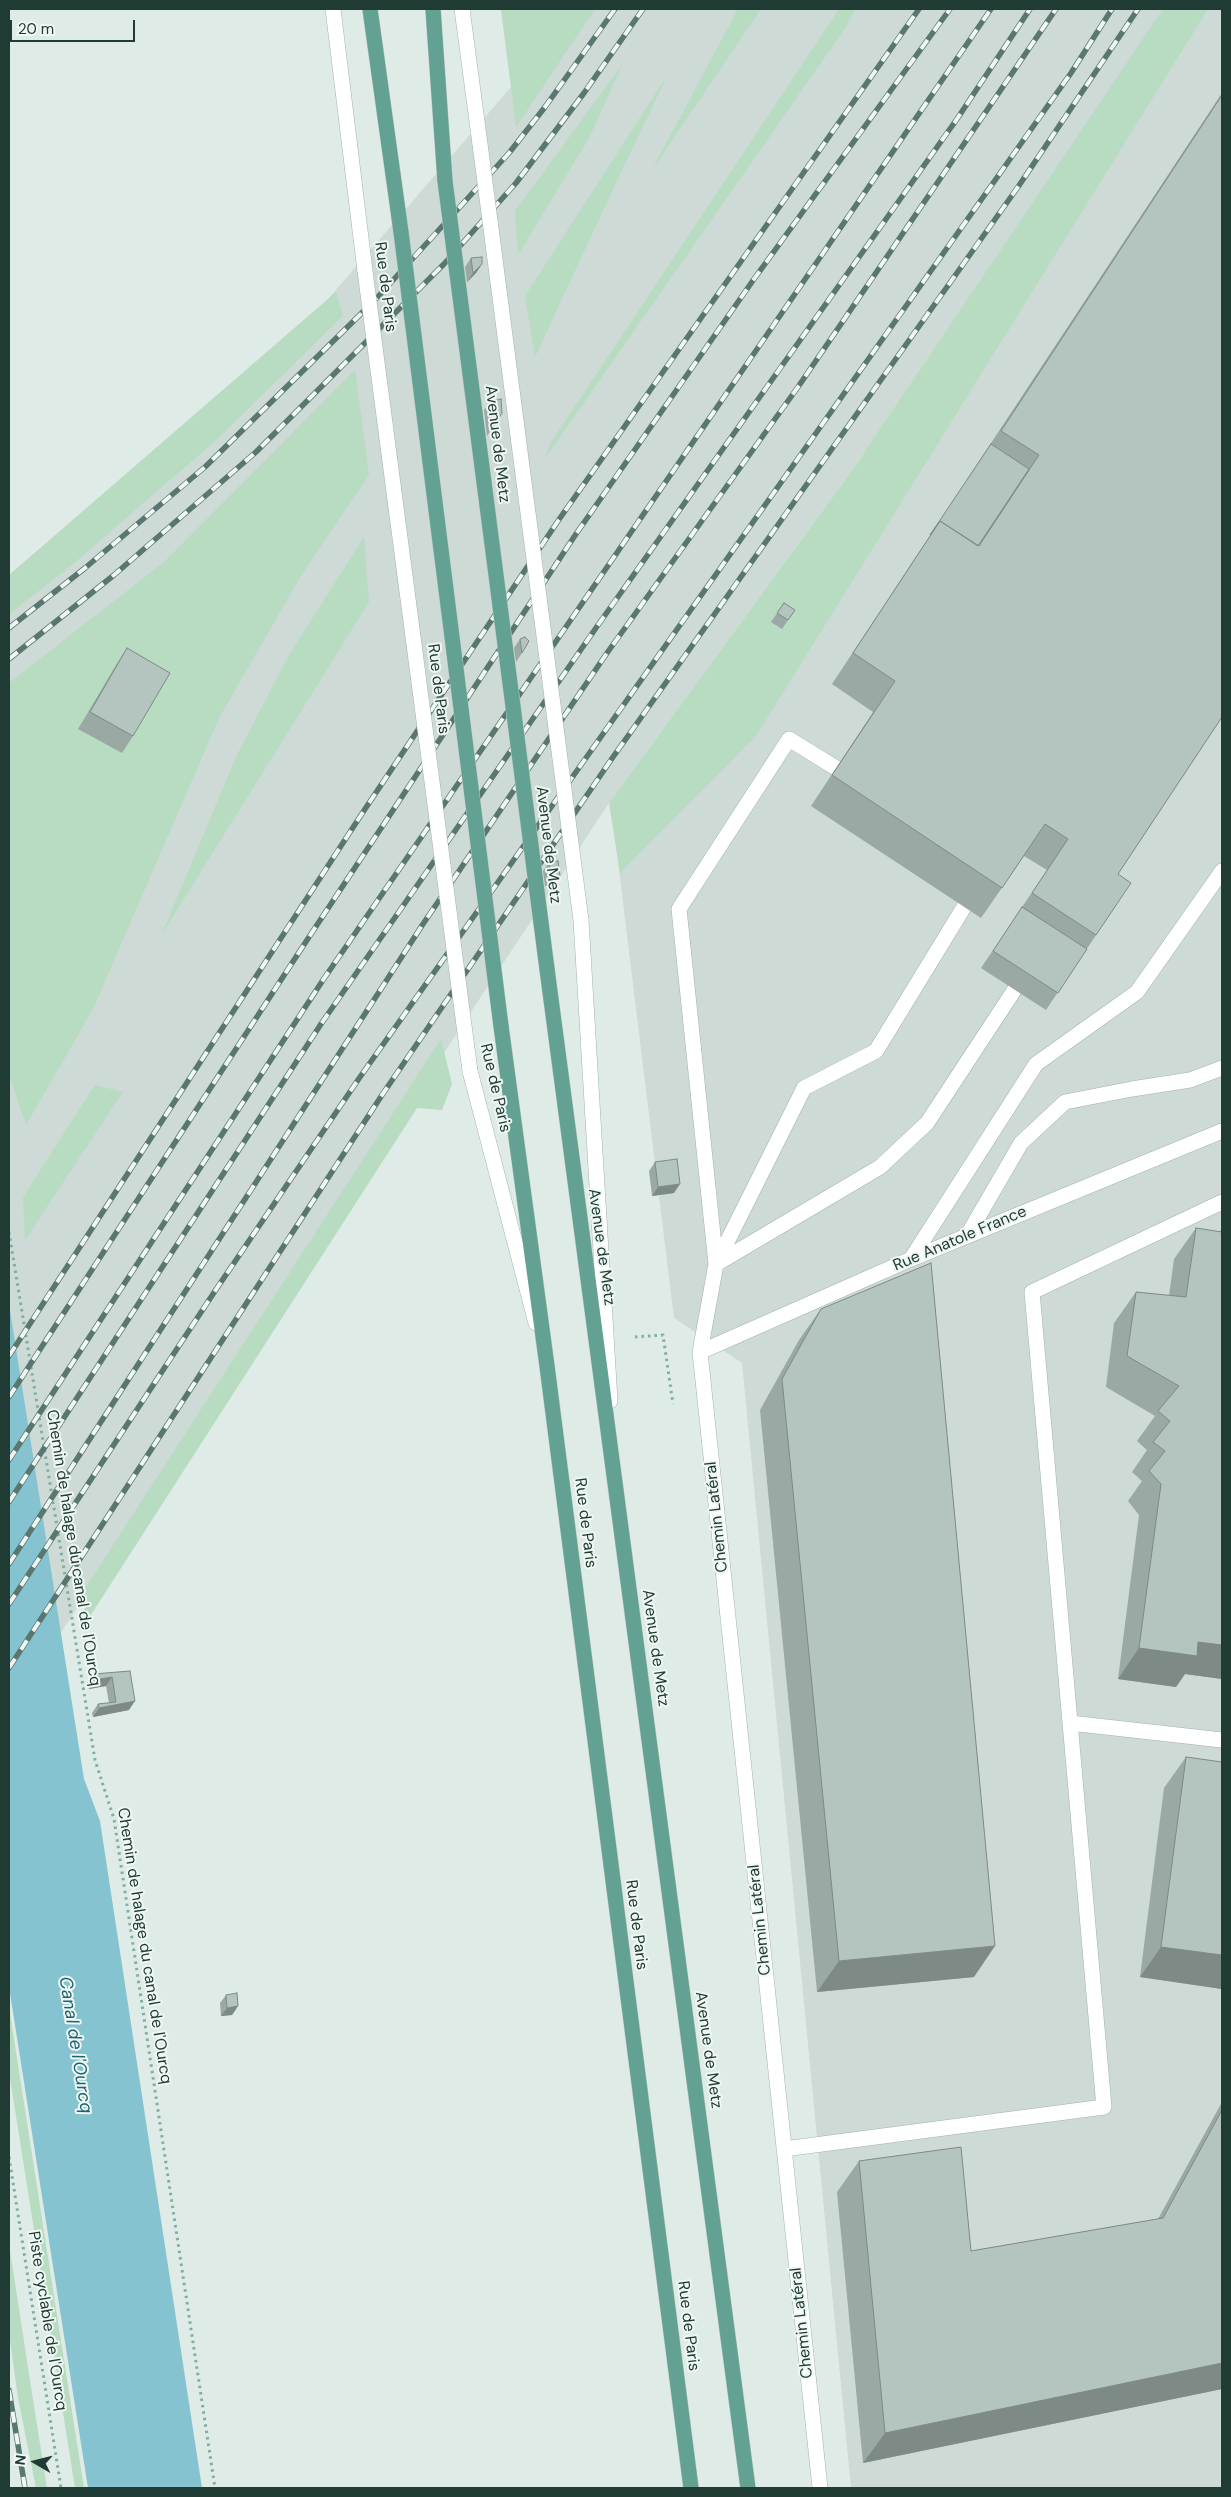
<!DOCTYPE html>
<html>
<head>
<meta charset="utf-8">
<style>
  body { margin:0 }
  #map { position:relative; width:1231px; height:2497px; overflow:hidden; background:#dfebe6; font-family:"DM Sans",sans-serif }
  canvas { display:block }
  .frame { position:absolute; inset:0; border:10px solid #203b34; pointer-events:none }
  .north { position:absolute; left:10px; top:2437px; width:50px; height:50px; -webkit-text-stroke:4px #eff7f3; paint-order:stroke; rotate:278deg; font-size:14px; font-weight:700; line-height:20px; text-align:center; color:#203b34 }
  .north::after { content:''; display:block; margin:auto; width:18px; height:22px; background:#203b34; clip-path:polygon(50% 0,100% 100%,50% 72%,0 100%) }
  .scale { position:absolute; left:10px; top:20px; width:125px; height:22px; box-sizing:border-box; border:2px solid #203b34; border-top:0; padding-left:6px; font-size:15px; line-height:18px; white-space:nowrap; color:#203b34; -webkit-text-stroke:4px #eff7f3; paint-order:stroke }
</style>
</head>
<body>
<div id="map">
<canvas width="1231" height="2497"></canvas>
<div class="frame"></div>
<div class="north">N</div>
<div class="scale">20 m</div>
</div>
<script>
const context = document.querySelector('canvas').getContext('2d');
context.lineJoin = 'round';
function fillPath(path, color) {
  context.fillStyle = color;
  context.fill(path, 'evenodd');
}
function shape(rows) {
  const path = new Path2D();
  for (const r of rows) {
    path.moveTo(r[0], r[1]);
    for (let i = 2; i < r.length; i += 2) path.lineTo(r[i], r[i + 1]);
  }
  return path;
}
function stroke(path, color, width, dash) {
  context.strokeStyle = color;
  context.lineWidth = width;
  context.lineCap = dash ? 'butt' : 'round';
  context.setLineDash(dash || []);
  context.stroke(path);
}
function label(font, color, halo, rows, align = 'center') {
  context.font = font + ' "DM Sans",sans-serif';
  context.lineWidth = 4;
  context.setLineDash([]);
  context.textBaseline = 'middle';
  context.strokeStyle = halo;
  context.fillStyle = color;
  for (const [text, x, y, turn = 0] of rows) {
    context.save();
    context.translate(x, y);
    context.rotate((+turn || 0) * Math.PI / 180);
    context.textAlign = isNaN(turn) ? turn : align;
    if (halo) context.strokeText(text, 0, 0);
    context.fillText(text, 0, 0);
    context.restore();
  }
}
fillPath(shape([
  [501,9,1222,9,1222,2488,851,2488,742,1363,674,1318,611,805,1135,82,609,803,9,1711,9,589,297,335,511,87]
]), '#cddad5');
fillPath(shape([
  [501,9,595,9,516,127,511,87],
  [738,9,761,9,652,170],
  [839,9,855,9,846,27,546,457,550,444],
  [1163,9,1208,9,756,736,620,873,609,803,858,462],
  [622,65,589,138,518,255,515,211],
  [667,76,614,187,535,357,525,296],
  [336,292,343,316,214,442,67,569,9,614,9,575],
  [355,370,369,475,302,574,219,718,93,1009,26,1125,9,1074,9,683,164,562],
  [364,537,369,602,162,934,236,757,289,655],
  [441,1039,452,1084,442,1110,417,1108,87,1621,82,1593],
  [95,1085,123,1092,25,1240,23,1197],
  [9,2007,84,2488,75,2488,9,2072],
  [9,2244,32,2393,47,2488,36,2488,18,2398,9,2333]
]), '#b7dcc2');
fillPath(shape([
  [9,1304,84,1779,100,1821,202,2488,88,2488,9,1987]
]), '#86c3d1');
const minor = shape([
  [333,9,365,271],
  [462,9,480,144],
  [836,768,789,739,679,909,716,1264,880,1167,927,1123,1015,989],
  [581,920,610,1401],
  [470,1071,536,1323],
  [967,1236,1021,1143,1065,1102,1132,1089,1190,1080,1222,1068],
  [911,1259,1036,1064,1137,992,1222,871],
  [700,1352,911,1259,1222,1131],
  [1070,1723,1222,1740],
  [784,2149,1104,2107,1032,1292,1222,1202],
  [820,2488,700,1352,716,1264,804,1088,876,1051,964,907]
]);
const major = shape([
  [370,9,401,232],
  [433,9,445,181],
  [547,969,748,2488],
  [501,1026,547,1366,691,2488]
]);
stroke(minor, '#a2b3ad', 16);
stroke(major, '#c1c8c6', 16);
stroke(shape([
  [9,1232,95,1760,114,1819,215,2488],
  [635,1337,663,1335,673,1404],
  [9,2157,61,2488]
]), '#7fafa1', 3, [2.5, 4]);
stroke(minor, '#fff', 15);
stroke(major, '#63a192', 15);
const rail = shape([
  [9,628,85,568,205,467,374,301,509,153,545,107,615,9],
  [9,659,114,575,256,452,444,264,516,183,584,93,643,9],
  [9,1356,365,809,560,518,919,9],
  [9,1397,309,937,576,534,754,279,950,9],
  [9,1460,323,980,991,9],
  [9,1502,321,1024,598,625,957,119,1030,9],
  [9,1564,423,924,607,653,798,387,1056,9],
  [9,1604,215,1291,360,1077,1071,73,1112,9],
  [9,1668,382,1095,613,757,1018,187,1138,9],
  [9,2390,25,2488]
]);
stroke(rail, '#5a7670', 5.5);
stroke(rail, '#eff7f3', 4, [11]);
const minorBridge = shape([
  [480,144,581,920],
  [365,271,470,1071]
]);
const majorBridge = shape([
  [445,181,547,969],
  [401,232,501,1026]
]);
stroke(minorBridge, '#a2b3ad', 16, []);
stroke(majorBridge, '#c1c8c6', 16, []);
stroke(minorBridge, '#fff', 15);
stroke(majorBridge, '#63a192', 15);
fillPath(shape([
  [1222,93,1222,717,1118,874,1096,935,1046,1010,981,968,1047,870,1024,856,981,918,811,806,873,712,832,684],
  [471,258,482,264,476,273,467,282,465,267],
  [490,402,493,427,487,436,484,410],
  [784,603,788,620,782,629,771,622],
  [520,639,522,653,516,662,514,648],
  [127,648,133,736,122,753,78,729,116,665],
  [549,862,554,884,545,886,543,871],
  [655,1162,674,1193,652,1196,649,1171],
  [1196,1228,1220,1232,1222,1228,1222,1679,1185,1674,1176,1687,1118,1679,1139,1515,1128,1501,1142,1481,1132,1472,1147,1450,1137,1441,1155,1416,1106,1387,1114,1323,1136,1292,1169,1296,1174,1259],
  [821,1309,974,1977,817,1992,760,1410,799,1340],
  [130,1671,129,1710,93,1717,92,1713,98,1704,109,1703,106,1686,89,1689,87,1683,93,1674],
  [1186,1757,1222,1989,1140,1977,1164,1788],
  [226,1995,238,2006,232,2015,221,2016,220,2003],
  [1222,2102,1222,2389,863,2463,837,2192,859,2161,971,2251,1158,2219]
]), '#9ba9a4');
fillPath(shape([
  [482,264,476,273,467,282,473,273],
  [560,876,554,884,545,886,551,878],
  [680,1184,674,1193,652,1196,658,1187],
  [1198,1642,1222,1645,1222,1679,1185,1674,1176,1687,1118,1679,1139,1648],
  [112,1677,106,1686,89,1689,95,1680],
  [135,1701,129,1710,93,1717,99,1708],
  [995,1946,974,1977,817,1992,839,1961],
  [1161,1947,1222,1955,1222,1989,1140,1977],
  [238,2006,232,2015,221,2016,227,2008],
  [1222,2363,1222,2389,863,2463,885,2433]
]), '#7e8a86');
const building = shape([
  [1222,95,1222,717,1118,874,1131,883,1096,935,1032,893,1068,839,1045,824,1002,888,832,775,895,681,853,653,940,521,979,546,1039,455,1001,431,1222,95],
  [482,257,482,264,473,273,471,258,482,257],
  [501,399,502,413,493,427,490,402,501,399],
  [991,444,1029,469,978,546,940,521,930,535,991,444],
  [784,603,795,610,788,620,777,613,784,603],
  [525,637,529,641,522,653,520,639,525,637],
  [127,648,170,673,133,736,90,712,127,648],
  [558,861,560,876,551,878,549,862,558,861],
  [1022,907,1087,949,1058,993,993,951,1022,907],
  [677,1159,680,1184,658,1187,655,1162,677,1159],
  [1196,1228,1222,1232,1222,1645,1198,1642,1197,1656,1139,1648,1161,1484,1149,1471,1165,1451,1153,1442,1170,1421,1158,1411,1179,1386,1127,1356,1136,1292,1186,1297,1196,1228],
  [931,1263,995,1946,839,1961,782,1379,821,1309,931,1263],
  [130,1671,135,1701,99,1708,98,1704,116,1702,112,1677,95,1680,93,1674,130,1671],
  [1186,1757,1222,1762,1222,1955,1161,1947,1186,1757],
  [237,1993,238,2006,227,2008,226,1995,237,1993],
  [1222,2110,1222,2363,885,2433,859,2161,961,2147,971,2251,1163,2218,1222,2110]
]);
fillPath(building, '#b4c5bf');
stroke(building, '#7e8a86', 1);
label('16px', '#203b34', '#eff7f3', [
  ["Rue de Paris",385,287,83],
  ["Avenue de Metz",497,444,83],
  ["Rue de Paris",438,689,83],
  ["Avenue de Metz",548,845,83],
  ["Rue de Paris",495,1088,77],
  ["Rue Anatole France",960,1239,-23],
  ["Avenue de Metz",601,1247,82],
  ["Chemin Latéral",717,1517,-96],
  ["Rue de Paris",585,1523,83],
  ["Chemin de halage du canal de l'Ourcq",73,1548,81],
  ["Avenue de Metz",655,1648,82],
  ["Chemin Latéral",760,1920,-96],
  ["Rue de Paris",636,1925,83],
  ["Chemin de halage du canal de l'Ourcq",144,1946,81],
  ["Avenue de Metz",708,2050,82],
  ["Piste cyclable de l'Ourcq",47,2321,81],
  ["Chemin Latéral",802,2323,-96],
  ["Rue de Paris",688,2326,83]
]);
label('italic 18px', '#1a6577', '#eff7f3', [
  ["Canal de l'Ourcq",75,2045,81]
]);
</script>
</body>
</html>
